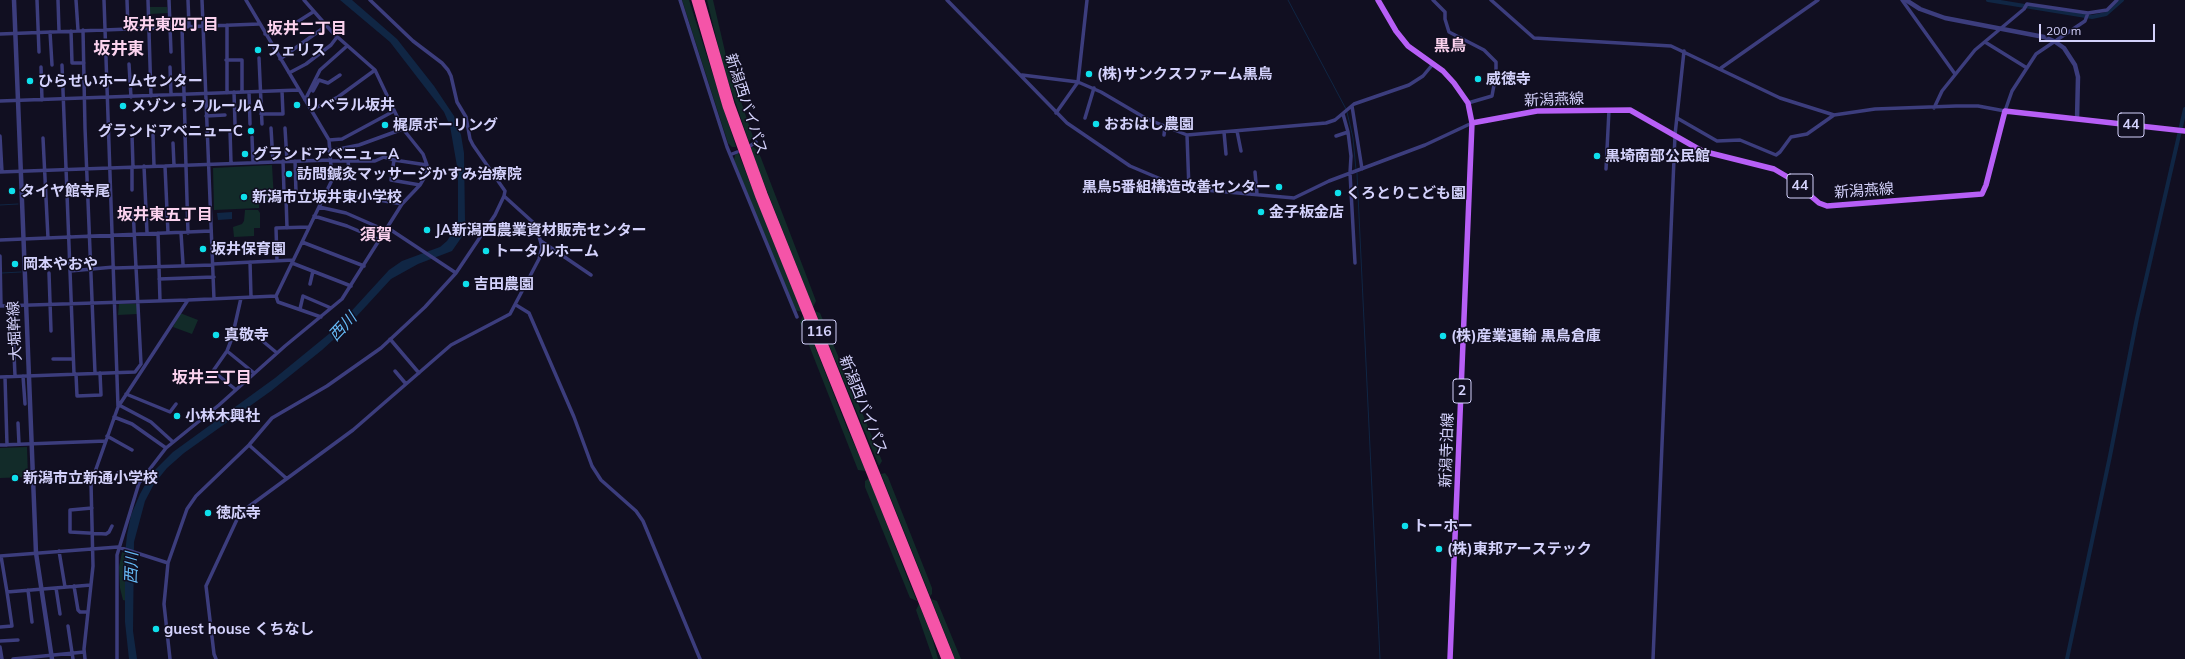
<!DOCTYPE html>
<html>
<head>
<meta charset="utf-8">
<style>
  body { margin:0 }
  #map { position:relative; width:2185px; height:659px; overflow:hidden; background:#110f21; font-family:Mulish,sans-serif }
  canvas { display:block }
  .scale { position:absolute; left:2039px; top:24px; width:116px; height:18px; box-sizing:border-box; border:2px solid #d4d2fc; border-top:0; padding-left:5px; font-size:12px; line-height:14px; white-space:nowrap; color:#d4d2fc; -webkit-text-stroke:3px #110f21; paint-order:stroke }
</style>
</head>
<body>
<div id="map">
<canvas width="2185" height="659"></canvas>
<div class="scale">200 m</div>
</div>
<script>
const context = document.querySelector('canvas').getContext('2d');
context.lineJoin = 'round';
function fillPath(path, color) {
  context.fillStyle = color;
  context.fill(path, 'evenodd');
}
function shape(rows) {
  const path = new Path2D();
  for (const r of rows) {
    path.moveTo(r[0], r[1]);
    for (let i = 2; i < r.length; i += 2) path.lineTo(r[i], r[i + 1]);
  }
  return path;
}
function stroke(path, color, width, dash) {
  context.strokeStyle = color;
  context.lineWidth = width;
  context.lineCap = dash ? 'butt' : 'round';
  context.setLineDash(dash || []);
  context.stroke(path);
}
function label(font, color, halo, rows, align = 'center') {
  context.font = font + ' Mulish,"Noto Sans JP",sans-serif';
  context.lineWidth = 3;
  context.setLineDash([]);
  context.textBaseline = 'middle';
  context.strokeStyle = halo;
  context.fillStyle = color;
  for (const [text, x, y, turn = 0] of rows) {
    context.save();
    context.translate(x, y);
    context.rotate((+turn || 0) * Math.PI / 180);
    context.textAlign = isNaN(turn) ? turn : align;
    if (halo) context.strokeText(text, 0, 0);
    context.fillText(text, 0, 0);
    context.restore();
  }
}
fillPath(shape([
  [682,0,689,0,736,147,732,147,728,143],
  [707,0,713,0,727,60,753,137,749,142,723,66],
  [150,7,167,7,168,13,150,14],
  [753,147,758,151,761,158,805,272,816,301,813,307,750,148],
  [738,152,754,193,802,312,795,310,734,161,735,155],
  [272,165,274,200,259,201,259,208,214,210,213,168],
  [245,210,258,210,260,213,260,228,254,228,254,236,234,237,233,227,242,224,244,221],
  [119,304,136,304,138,305,137,314,118,315],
  [815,311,820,313,866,422,882,461,879,466],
  [180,313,198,320,192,334,173,327],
  [803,316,847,428,866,471,858,470,803,330,800,322],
  [27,447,28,477,0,478,0,448],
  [885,473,888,477,932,588,932,594,930,596,881,474],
  [869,478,907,577,917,601,910,598,865,487,865,481],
  [122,552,126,553,127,601,123,600,120,588,119,567],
  [931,599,937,601,961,659,955,659],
  [919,604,932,637,938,659,933,659,916,610]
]), '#122b29');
fillPath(shape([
  [340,0,352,0,397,39,434,86,454,116,461,135,464,153,465,220,468,228,452,251,418,264,391,279,344,330,322,350,271,391,184,453,167,468,154,484,145,501,134,542,133,631,137,659,129,659,125,622,125,554,127,535,131,515,140,494,151,474,173,452,275,378,335,329,389,270,402,261,440,247,447,241,456,227,458,220,458,172,450,126,444,112,390,42],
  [232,212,232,219,218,220,217,213]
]), '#102644');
stroke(shape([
  [1288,0,1346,109],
  [1347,112,1353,138,1356,170],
  [1357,173,1380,659],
  [0,205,18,204],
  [2,273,21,272]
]), '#102644', 1);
stroke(shape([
  [1988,0,2092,17,2106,14,2122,0],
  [2067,659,2110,456,2137,318,2185,109]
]), '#102644', 4);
stroke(shape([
  [37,0,39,52],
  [58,0,59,31],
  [76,0,78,30],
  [104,0,118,406],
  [127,0,128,29],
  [148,0,151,96],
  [169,0,171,52],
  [188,0,189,26],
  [202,0,214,299],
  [680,0,727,147,797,317],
  [947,0,1067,123,1130,166,1182,188,1294,198,1329,181,1425,145,1472,123],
  [1433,0,1445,12,1445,19,1449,32,1484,50,1496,62,1496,74,1492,96,1468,103],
  [1491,0,1534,38,1671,46,1780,98,1834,115,1875,109,1956,106,1978,106,2005,111,2012,91,2036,54,2085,21,2088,13],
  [1902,0,1955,74],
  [227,25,227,93],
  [182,27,185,126],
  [83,30,85,128,95,373],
  [71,31,72,63,84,63],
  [50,32,52,65],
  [0,34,259,24],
  [265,34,294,24,313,12],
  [1985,42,2027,68],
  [259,58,262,124],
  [280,59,326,26],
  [226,60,242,60,242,92],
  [129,64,131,97],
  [62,65,74,374],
  [41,67,42,100],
  [170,67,171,94],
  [1721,68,1818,0],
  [289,73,306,64,331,45,337,37],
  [1022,75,1078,82,1101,92,1147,119,1187,135,1326,123,1335,120,1354,104,1409,85,1423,76,1433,64],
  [313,91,319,80,328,83,340,75],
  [234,92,235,124],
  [249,92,250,124],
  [305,100,320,70,347,46],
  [0,101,299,90],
  [1352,106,1362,169],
  [1934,108,1942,91,1975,50,2024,9,2027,4,2088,13,2107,10,2117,0],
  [311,110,338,97,375,70],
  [1056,113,1078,82,1087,0],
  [261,114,283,114,282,91],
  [206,116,225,115],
  [1085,118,1094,88],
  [1677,118,1717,141,1740,140,1776,155,1780,152,1791,137,1807,134,1834,115],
  [271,128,273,162],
  [285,128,287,161],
  [230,130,231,163],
  [1237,131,1241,151],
  [1224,132,1226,154],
  [1348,132,1351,156,1350,173,1355,263],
  [185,133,188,233],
  [132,135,133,167],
  [153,135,154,166],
  [1164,135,1165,127],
  [1187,135,1189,190],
  [0,136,2,172],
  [1336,136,1348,132,1343,114],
  [252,137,253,162],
  [43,138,48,238],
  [329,140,342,139,394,111],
  [173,143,174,165],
  [750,146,756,142],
  [329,151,359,145,403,129],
  [732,154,737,152],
  [283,161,284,192],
  [295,161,296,193],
  [330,161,375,161,384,157,394,160],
  [348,161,350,179],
  [144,166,147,233],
  [165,166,168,233],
  [132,167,132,190],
  [1606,169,1609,110],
  [0,172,330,160],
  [1255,172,1257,194],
  [420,185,391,180,394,160,427,165],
  [326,191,402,204],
  [286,196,287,228],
  [319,207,346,213,387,231],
  [314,216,347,226,380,240],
  [388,228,456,273],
  [158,233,160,301],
  [181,233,183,264],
  [0,240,211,231],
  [541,241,591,275],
  [302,242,364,266],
  [0,256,1,306],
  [277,261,276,228,309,227],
  [250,262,251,297],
  [292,263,351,286],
  [213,264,293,260],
  [115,268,213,265],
  [70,271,114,267],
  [49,273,51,331],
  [159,279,214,277],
  [310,284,313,271],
  [276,296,278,302,321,317],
  [516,305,529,313,574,417,592,466,601,480,636,511,643,521,700,659],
  [0,306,188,300],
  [12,306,15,376],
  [300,309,303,296,331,308],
  [253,333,277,353],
  [390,339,419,373],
  [227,351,254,373],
  [53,359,73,359],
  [395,371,406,384],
  [76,374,77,396,101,395,100,373],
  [23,376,25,404],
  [0,377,135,372,141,364,133,209],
  [5,377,7,445],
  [235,389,213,371,227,351,232,338,241,298],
  [126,394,170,412,176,404],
  [119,405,151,422,173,442],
  [114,417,132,424,166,448],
  [18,423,19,444],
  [107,436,132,450],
  [0,445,106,441],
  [249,445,286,478],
  [118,473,139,483],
  [92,508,70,510,70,532,106,534,109,532,112,526],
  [59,551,65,587],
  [0,556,118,547,168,563],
  [1,556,7,592],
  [74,586,78,610,80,612,88,612],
  [56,588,60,614],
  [28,590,32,622],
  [68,626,73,659],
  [0,627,12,626,7,592,91,585],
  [0,641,18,640],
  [0,647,2,659],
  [13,659,84,652],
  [85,659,84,649,93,566,91,483,118,407,188,300,276,296,332,180,329,140,246,0],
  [117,659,117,555,139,483,166,448,219,405,285,346,342,299,402,204,420,185,427,173,427,165,423,154,403,129,375,70,333,33,304,0],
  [170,659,164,604,168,563,187,509,196,496,249,445,272,418,327,386,381,348,425,307,456,273,495,215,504,196],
  [216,659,214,654,206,586,240,513,353,430,451,345,510,314,539,259,542,247,536,225,504,196,505,191,473,145,470,139,466,117,457,102,451,76,448,70,442,63,413,41,370,0],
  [1653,659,1675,135,1684,51]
]), '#3c3d7d', 3.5);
stroke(shape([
  [14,0,36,553,52,659],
  [1906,0,1920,9,1945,18,2044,37,2054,41,2064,48,2075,65,2078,77,2077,119]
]), '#3c3d7d', 4.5);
stroke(shape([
  [1378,0,1396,31,1408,46,1443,71,1454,83,1468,103,1472,123,1450,659],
  [1472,123,1537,111,1630,110,1702,151,1774,169,1791,179,1819,203,1827,206,1982,194,1986,185,2005,111,2185,131]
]), '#b75ff6', 5.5);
stroke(shape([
  [695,0,726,106,759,197,945,659],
  [701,0,731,104,764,194,951,659]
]), '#f554a8', 7);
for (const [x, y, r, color] of [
  [258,50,4,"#0ee0ec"],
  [1089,74,4,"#0ee0ec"],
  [1478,79,4,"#0ee0ec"],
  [30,81,4,"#0ee0ec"],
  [297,105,4,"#0ee0ec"],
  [123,106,4,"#0ee0ec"],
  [1096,124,4,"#0ee0ec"],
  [385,125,4,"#0ee0ec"],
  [251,131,4,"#0ee0ec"],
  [245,154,4,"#0ee0ec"],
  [1597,156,4,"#0ee0ec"],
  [289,174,4,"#0ee0ec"],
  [1279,187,4,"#0ee0ec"],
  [12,191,4,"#0ee0ec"],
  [1338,193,4,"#0ee0ec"],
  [244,197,4,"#0ee0ec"],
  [1261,212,4,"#0ee0ec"],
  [427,230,4,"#0ee0ec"],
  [203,249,4,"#0ee0ec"],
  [486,251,4,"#0ee0ec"],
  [15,264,4,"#0ee0ec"],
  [466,284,4,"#0ee0ec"],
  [216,335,4,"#0ee0ec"],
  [1443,336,4,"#0ee0ec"],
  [177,416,4,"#0ee0ec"],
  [15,478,4,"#0ee0ec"],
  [208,513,4,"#0ee0ec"],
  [1405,526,4,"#0ee0ec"],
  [1439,549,4,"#0ee0ec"],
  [156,629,4,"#0ee0ec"]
]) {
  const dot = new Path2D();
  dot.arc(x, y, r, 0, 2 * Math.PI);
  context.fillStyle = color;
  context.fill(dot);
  stroke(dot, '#110f21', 1.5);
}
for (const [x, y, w] of [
  [2131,125,26],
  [1800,186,26],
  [819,332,34],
  [1462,391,18]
]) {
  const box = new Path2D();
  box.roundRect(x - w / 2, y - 12, w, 24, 3);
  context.fillStyle = '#110f21';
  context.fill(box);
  stroke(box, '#d4d2fc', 1);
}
label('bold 14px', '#d4d2fc', null, [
  ["44",2131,125],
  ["44",1800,186],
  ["116",819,332],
  ["2",1462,391]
]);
label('bold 15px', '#d4d2fc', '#110f21', [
  ["フェリス",266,50],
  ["(株)サンクスファーム黒鳥",1097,74],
  ["威徳寺",1486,79],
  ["ひらせいホームセンター",38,81],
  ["リベラル坂井",305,105],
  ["メゾン・フルールＡ",131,106],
  ["おおはし農園",1104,124],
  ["梶原ボーリング",393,125],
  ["グランドアベニューC",243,131,"right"],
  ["グランドアベニューA",253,154],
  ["黒埼南部公民館",1605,156],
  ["訪問鍼灸マッサージかすみ治療院",297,174],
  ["黒鳥5番組構造改善センター",1271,187,"right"],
  ["タイヤ館寺尾",20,191],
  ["くろとりこども園",1346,193],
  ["新潟市立坂井東小学校",252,197],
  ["金子板金店",1269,212],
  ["JA新潟西農業資材販売センター",435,230],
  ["坂井保育園",211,249],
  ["トータルホーム",494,251],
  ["岡本やおや",23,264],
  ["吉田農園",474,284],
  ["真敬寺",224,335],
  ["(株)産業運輸 黒鳥倉庫",1451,336],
  ["小林木興社",185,416],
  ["新潟市立新通小学校",23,478],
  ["徳応寺",216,513],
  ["トーホー",1413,526],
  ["(株)東邦アーステック",1447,549],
  ["guest house くちなし",164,629]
], 'left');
label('15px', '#d4d2fc', '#110f21', [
  ["新潟燕線",1554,100,-2],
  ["新潟西バイパス",746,104,72],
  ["新潟燕線",1864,191,-4],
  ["大堀幹線",15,331,-93],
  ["新潟西バイパス",863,405,68],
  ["新潟寺泊線",1447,450,-88]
]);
label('bold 16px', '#fcd3ef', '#110f21', [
  ["坂井東四丁目",171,25],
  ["坂井二丁目",307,29],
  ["黒鳥",1450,46],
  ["坂井東五丁目",165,215],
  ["須賀",376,235],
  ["坂井三丁目",212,378]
]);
label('italic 16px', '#66baf6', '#110f21', [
  ["西川",343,327,-47],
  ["西川",132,568,-88]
]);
label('bold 17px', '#fcd3ef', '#110f21', [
  ["坂井東",119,49]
]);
</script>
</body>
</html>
